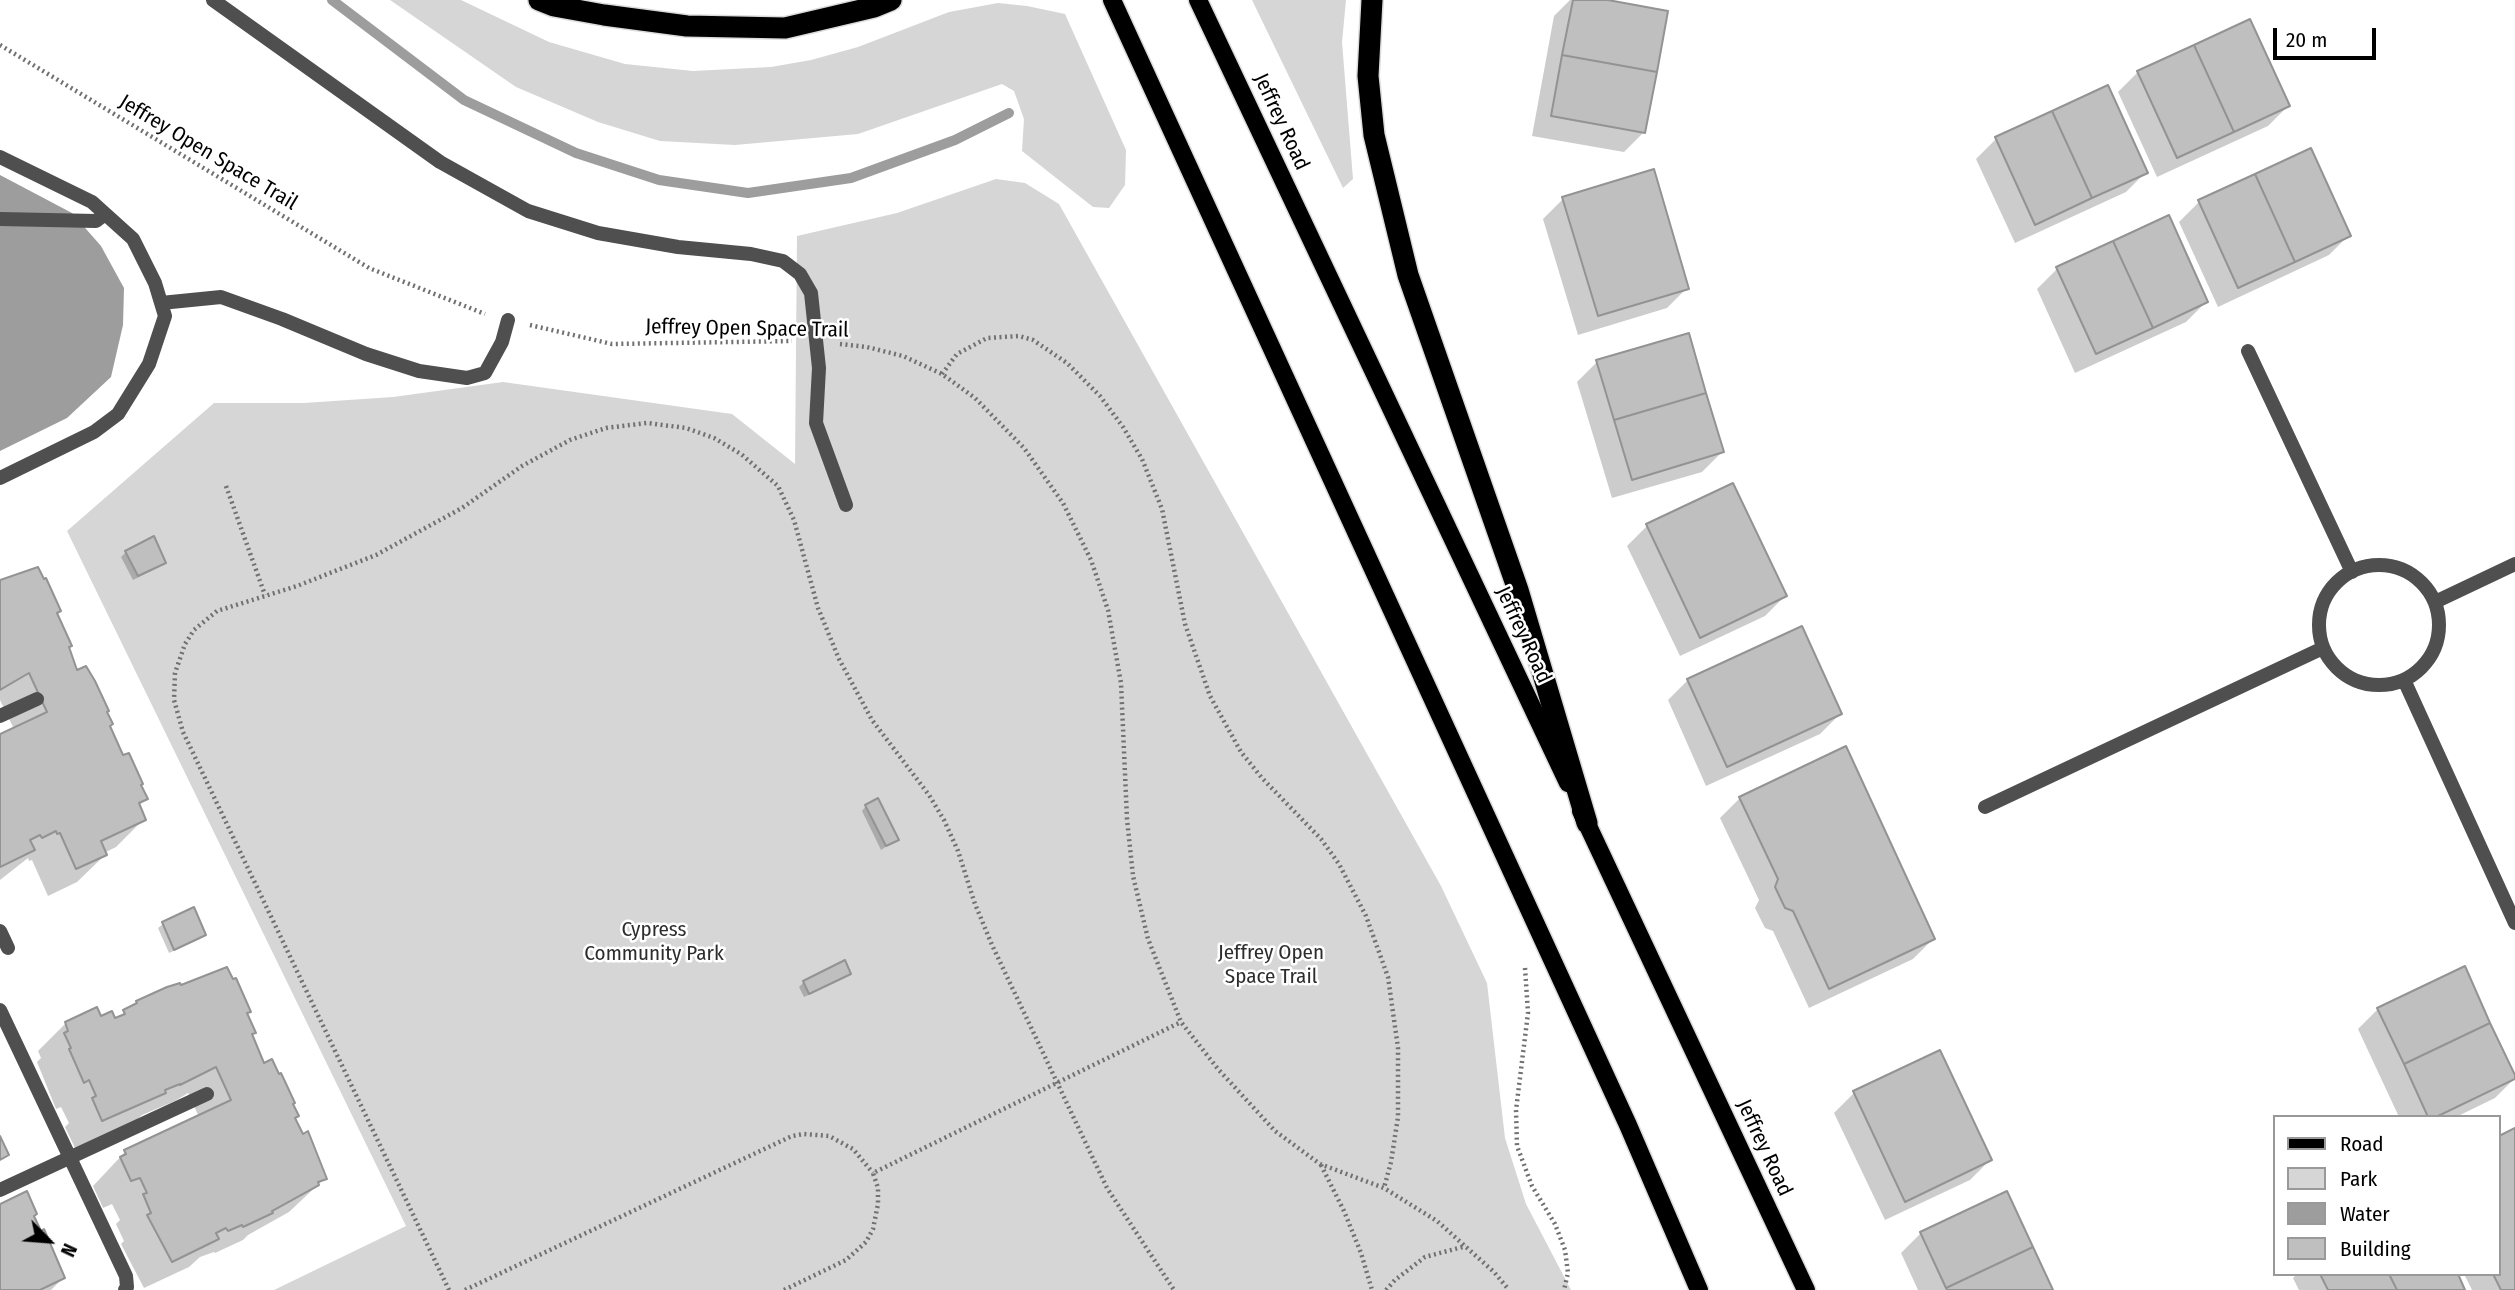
<!DOCTYPE html>
<html>
<head>
<meta charset="utf-8">
<style>
  body { margin:0 }
  #map { position:relative; width:2515px; height:1290px; overflow:hidden; background:#fff; font-family:"Fira Sans Condensed",sans-serif }
  canvas { display:block }
  .legend { position:absolute; left:2273px; top:1115px; width:228px; height:161px; box-sizing:border-box; background:#fff; border:2px solid #999; margin:0; padding:9px 12px; list-style:none; font-size:21px; color:#000 }
  .legend li { display:flex; align-items:center; gap:14px; height:35px }
  .legend b { width:35px; border:2px solid #999 }
  .north { position:absolute; left:14px; top:1206px; width:70px; height:70px; -webkit-text-stroke:5px #fff; paint-order:stroke; rotate:115deg; font-size:19px; font-weight:700; line-height:28px; text-align:center; color:#000 }
  .north::after { content:''; display:block; margin:auto; width:24px; height:32px; background:#000; clip-path:polygon(50% 0,100% 100%,50% 72%,0 100%) }
  .scale { position:absolute; left:2273px; top:28px; width:103px; height:32px; box-sizing:border-box; border:4px solid #000; border-top:0; padding-left:9px; font-size:21px; line-height:24px; white-space:nowrap; color:#000; -webkit-text-stroke:5px #fff; paint-order:stroke }
</style>
</head>
<body>
<div id="map">
<canvas width="2515" height="1290"></canvas>
<ul class="legend">
<li><b style="height:9px;background:#000"></b>Road</li>
<li><b style="height:19px;background:#d6d6d6"></b>Park</li>
<li><b style="height:19px;background:#9d9d9d"></b>Water</li>
<li><b style="height:19px;background:#bfbfbf"></b>Building</li>
</ul>
<div class="north">N</div>
<div class="scale">20 m</div>
</div>
<script>
const context = document.querySelector('canvas').getContext('2d');
context.lineJoin = 'round';
function fillPath(path, color) {
  context.fillStyle = color;
  context.fill(path, 'evenodd');
}
function shape(rows) {
  const path = new Path2D();
  for (const r of rows) {
    if (r.length === 3) {
      path.moveTo(r[0] + r[2], r[1]);
      path.arc(r[0], r[1], r[2], 0, 2 * Math.PI);
      continue;
    }
    path.moveTo(r[0], r[1]);
    for (let i = 2; i < r.length; i += 2) path.lineTo(r[i], r[i + 1]);
  }
  return path;
}
function stroke(path, color, width, dash) {
  context.strokeStyle = color;
  context.lineWidth = width;
  context.lineCap = dash ? 'butt' : 'round';
  context.setLineDash(dash || []);
  context.stroke(path);
}
function label(font, color, halo, rows, align = 'center') {
  context.font = font + ' "Fira Sans Condensed",sans-serif';
  context.lineWidth = 5;
  context.setLineDash([]);
  context.textBaseline = 'middle';
  context.strokeStyle = halo;
  context.fillStyle = color;
  for (const [text, x, y, turn = 0] of rows) {
    context.save();
    context.translate(x, y);
    context.rotate((+turn || 0) * Math.PI / 180);
    context.textAlign = isNaN(turn) ? turn : align;
    if (halo) context.strokeText(text, 0, 0);
    context.fillText(text, 0, 0);
    context.restore();
  }
}
fillPath(shape([
  [390,0,461,0,549,42,625,64,693,71,771,67,811,60,858,47,949,12,998,3,1027,6,1065,14,1126,150,1125,185,1109,208,1093,207,1022,151,1024,119,1014,91,1002,84,858,134,735,145,660,141,598,122,516,87],
  [1252,0,1346,0,1342,42,1353,179,1343,188],
  [996,179,1025,183,1059,204,1441,886,1487,983,1505,1138,1526,1204,1571,1290,274,1290,406,1226,67,531,214,403,304,403,393,397,503,382,732,414,795,464,797,236,897,213]
]), '#d6d6d6');
fillPath(shape([
  [0,175,72,213,101,246,124,288,123,325,111,377,67,418,0,451]
]), '#9d9d9d');
fillPath(shape([
  [1570,0,1598,0,1644,132,1624,152,1532,136,1554,16],
  [2138,72,2288,106,2268,126,2157,177,2118,92],
  [1996,139,2146,172,2126,192,2015,243,1976,159],
  [1563,199,1687,288,1667,308,1578,335,1543,219],
  [2199,202,2349,235,2329,255,2218,307,2179,222],
  [2057,269,2206,302,2186,322,2075,373,2037,289],
  [1597,362,1722,452,1702,472,1612,498,1577,382],
  [1647,526,1785,596,1765,616,1680,656,1627,546],
  [126,552,164,562,159,567,133,580,121,557],
  [0,582,55,615,76,673,105,712,108,727,146,799,138,806,144,819,116,847,104,853,105,855,77,882,48,896,32,860,29,861,28,858,0,880,0,735,14,729,0,700],
  [1688,680,1840,714,1820,734,1706,786,1668,700],
  [1740,798,1933,939,1913,959,1809,1008,1773,931,1765,928,1755,908,1759,900,1720,818],
  [866,806,897,839,881,850,862,811],
  [193,910,204,934,200,939,169,953,158,928,163,924],
  [849,973,844,978,804,997,799,987,804,982],
  [137,1002,245,1015,263,1065,325,1178,289,1212,248,1235,243,1240,215,1253,214,1252,200,1257,189,1267,144,1288,121,1244,124,1241,116,1224,120,1220,112,1204,103,1208,93,1186,125,1152,199,1117,188,1093,175,1101,142,1115,136,1120,75,1148,65,1127,69,1123,61,1107,56,1109,37,1062,41,1058,38,1051,66,1023,100,1019,114,1021],
  [2378,1009,2515,1078,2495,1098,2456,1117,2399,1117,2358,1029],
  [1854,1093,1990,1160,1970,1180,1885,1220,1834,1113],
  [2515,1130,2515,1290,2472,1290,2464,1274,2499,1274],
  [0,1206,32,1216,63,1278,51,1290,0,1290],
  [1921,1233,2051,1290,1918,1290,1901,1253],
  [2297,1274,2456,1274,2462,1290,2299,1290,2293,1278]
]), '#0003');
stroke(shape([
  [332,0,464,100,576,153,659,180,748,193,851,178,955,140,1009,113]
]), '#9d9d9d', 10);
const building = shape([
  [1573,0,1608,0,1668,11,1657,72,1562,55,1573,0],
  [2250,19,2290,106,2234,132,2194,45,2250,19],
  [2194,45,2234,132,2177,158,2137,71,2194,45],
  [1562,55,1657,72,1645,133,1551,116,1562,55],
  [2108,85,2148,173,2092,198,2052,111,2108,85],
  [2052,111,2092,198,2035,225,1995,137,2052,111],
  [2311,148,2351,236,2295,262,2255,174,2311,148],
  [1654,169,1689,289,1598,316,1562,197,1654,169],
  [2255,174,2295,262,2238,288,2198,200,2255,174],
  [2169,215,2208,302,2153,328,2113,241,2169,215],
  [2113,241,2153,328,2096,354,2056,267,2113,241],
  [1689,333,1706,393,1614,420,1596,360,1689,333],
  [1706,393,1724,452,1632,480,1614,420,1706,393],
  [1733,483,1787,596,1700,638,1646,524,1733,483],
  [154,536,166,563,138,576,125,551,154,536],
  [38,567,44,579,46,578,61,611,57,613,72,646,69,647,77,670,86,666,95,681,109,711,107,712,113,724,110,726,123,755,129,753,143,784,141,785,148,799,139,803,146,820,101,841,107,855,76,869,60,833,57,834,56,831,42,838,40,835,30,840,35,850,0,867,0,734,47,712,29,673,0,690,0,580,38,567],
  [1802,626,1842,714,1727,767,1687,679,1802,626],
  [1846,746,1935,939,1829,989,1793,911,1785,908,1775,887,1778,879,1739,797,1846,746],
  [878,798,899,840,886,846,865,805,878,798],
  [194,907,206,935,174,950,162,922,194,907],
  [845,960,851,974,809,994,803,981,845,960],
  [2465,966,2490,1023,2404,1064,2377,1008,2465,966],
  [227,967,233,979,236,978,251,1012,247,1013,256,1033,252,1034,264,1063,272,1059,279,1074,281,1073,295,1103,293,1104,299,1116,295,1118,303,1134,308,1131,327,1179,318,1182,319,1185,272,1211,273,1213,243,1227,242,1225,228,1231,226,1228,216,1233,219,1239,172,1262,147,1215,151,1213,143,1194,147,1193,140,1178,131,1181,120,1157,126,1154,124,1150,231,1100,216,1067,180,1085,180,1084,165,1090,166,1093,102,1121,92,1098,96,1096,89,1080,84,1083,69,1049,71,1048,64,1033,68,1031,65,1022,97,1007,101,1016,112,1011,115,1018,125,1014,123,1010,137,1003,136,1001,167,987,180,983,181,985,227,967],
  [2490,1023,2515,1075,2515,1079,2436,1117,2428,1117,2404,1064,2490,1023],
  [1940,1050,1992,1160,1905,1202,1853,1091,1940,1050],
  [2515,1128,2515,1290,2501,1290,2493,1274,2499,1274,2499,1136,2515,1128],
  [0,1136,9,1155,0,1160,0,1136],
  [27,1191,37,1214,34,1216,41,1231,44,1229,65,1278,40,1290,0,1290,0,1204,27,1191],
  [2007,1191,2033,1247,1946,1288,1920,1232,2007,1191],
  [2033,1247,2053,1290,1947,1290,1946,1288,2033,1247],
  [2320,1274,2389,1274,2397,1290,2328,1290,2320,1274],
  [2389,1274,2458,1274,2465,1290,2397,1290,2389,1274]
]);
fillPath(building, '#bfbfbf');
stroke(building, '#939393', 2);
const primary = shape([
  [1112,0,1628,1125,1699,1290],
  [1198,0,1568,783],
  [1581,811,1806,1290]
]);
const highway = shape([
  [539,0,554,6,604,15,687,26,785,28,874,7,891,0],
  [1372,0,1368,76,1374,135,1408,275,1518,590,1587,823]
]);
stroke(primary, '#dbdbdb', 21);
stroke(highway, '#dbdbdb', 24);
stroke(shape([
  [0,45,369,268,485,314],
  [530,325,612,344,792,341],
  [840,344,867,347,903,356,942,374,975,398,1024,448,1063,503,1091,560,1108,610,1121,683,1127,819,1133,876,1148,939,1181,1022,1218,1069,1275,1131,1320,1164,1384,1188,1437,1221,1494,1272,1509,1290],
  [942,374,957,354,987,338,1019,336,1033,340,1067,363,1100,396,1123,427,1142,459,1162,509,1185,624,1210,696,1241,752,1262,778,1321,839,1339,864,1366,916,1388,977,1398,1048,1398,1117,1391,1162,1384,1188],
  [226,486,265,595],
  [1525,968,1528,1013,1516,1110,1517,1146,1532,1186,1555,1224,1565,1250,1568,1273,1564,1290],
  [1321,1165,1344,1211,1361,1253,1372,1290],
  [449,1290,183,732,174,700,175,673,185,644,194,630,217,611,297,586,376,555,462,508,522,466,570,440,606,428,647,423,686,428,714,438,741,454,778,486,794,520,818,608,839,659,872,720,929,795,944,820,958,851,975,904,992,945,1107,1188,1174,1290],
  [465,1290,792,1136,804,1134,829,1136,853,1149,873,1173],
  [784,1290,846,1260,866,1242,873,1229,878,1204,878,1188,873,1173,1181,1022],
  [1386,1290,1395,1280,1425,1257,1466,1246]
]), '#717171', 4.5, [2, 3.5]);
stroke(shape([
  [213,0,440,162,528,211,598,233,678,247,751,254,783,261,800,274,811,293,819,368,816,423,846,505],
  [0,157,92,202,133,239,155,283,165,316,149,364,118,414,94,432,0,478],
  [0,219,96,221,105,214],
  [161,303,221,297,282,319,366,354,419,371,467,378,485,373,502,342,508,320],
  [2248,351,2352,572],
  [2379,625,60],
  [2435,602,2515,564],
  [2404,680,2515,923],
  [0,716,37,699],
  [1985,807,2323,648],
  [0,931,8,948],
  [0,1010,126,1276,127,1287,125,1290],
  [0,1190,207,1094]
]), '#4f4f4f', 14);
stroke(primary, '#000', 18);
stroke(highway, '#000', 21);
label('21px', '#000', '#fff', [
  ["Jeffrey Road",1281,122,65],
  ["Jeffrey Open Space Trail",208,153,31],
  ["Jeffrey Open Space Trail",747,329,1],
  ["Jeffrey Road",1523,635,65],
  ["Jeffrey Road",1764,1148,65]
]);
label('21px', '#2d2d2d', '#fff', [
  ["Cypress",654,930],
  ["Community Park",654,954],
  ["Jeffrey Open",1271,953],
  ["Space Trail",1271,977]
]);
</script>
</body>
</html>
